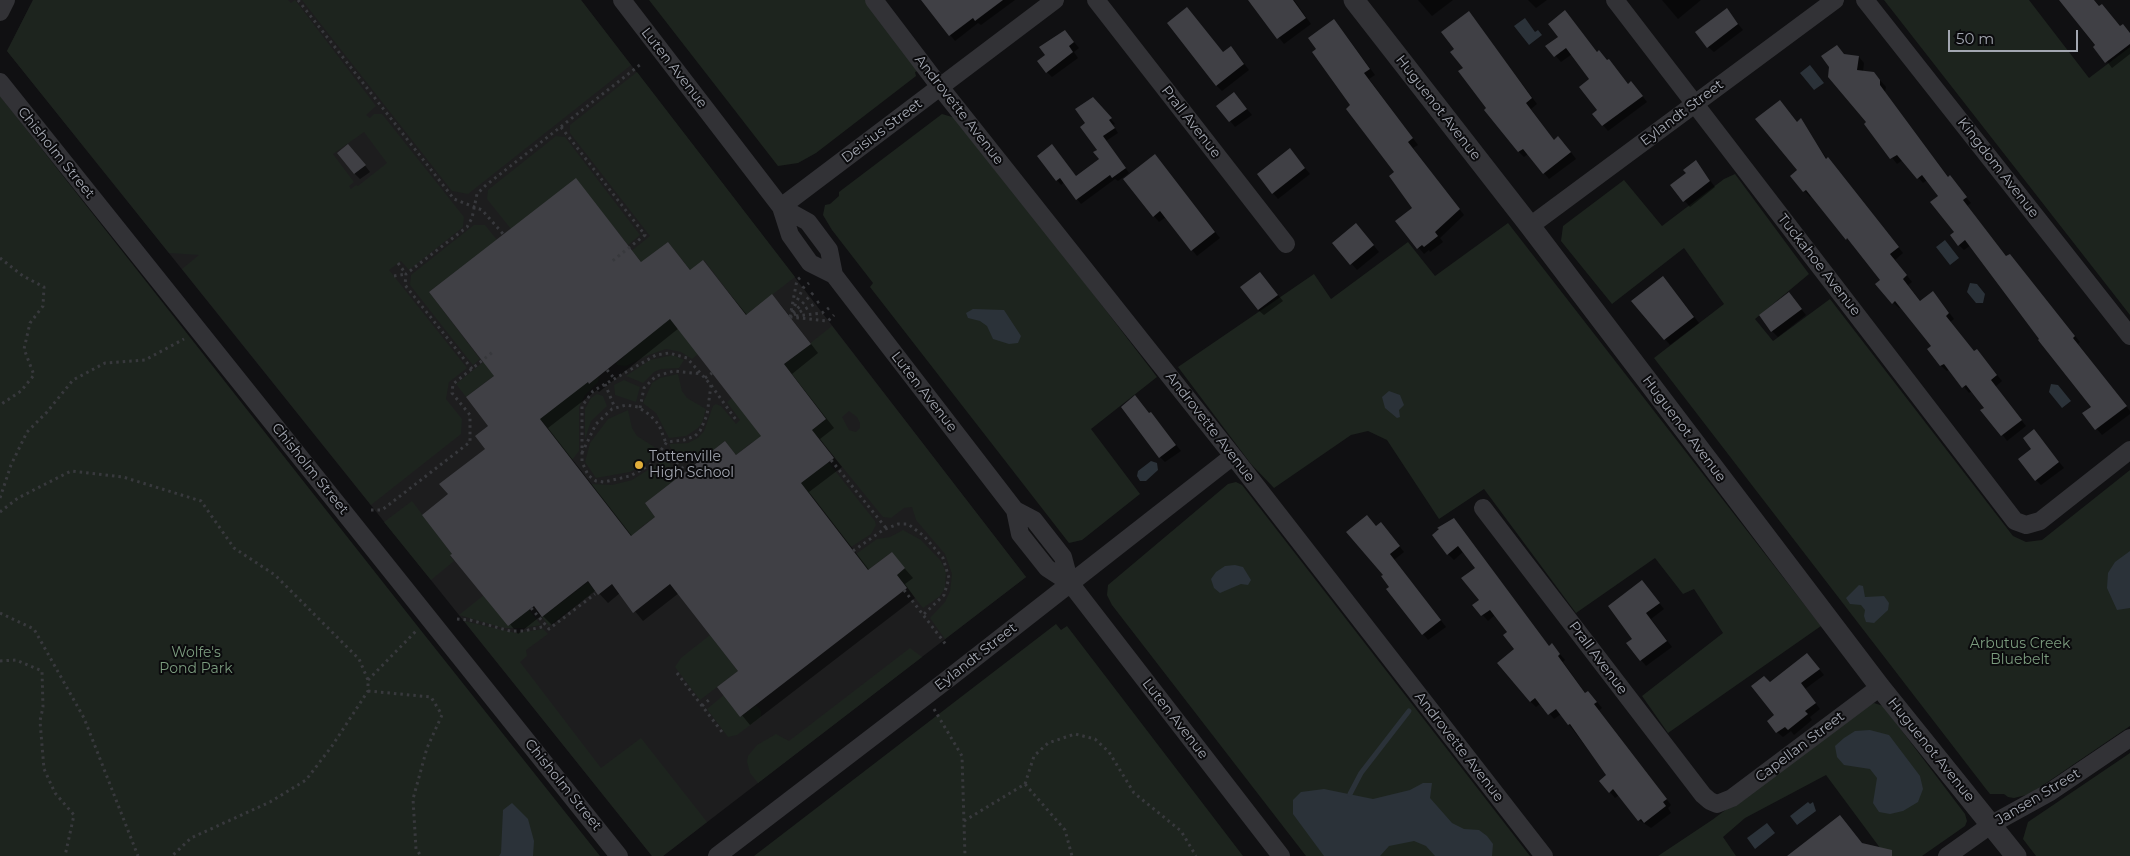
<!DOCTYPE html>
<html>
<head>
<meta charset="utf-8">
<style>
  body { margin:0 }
  #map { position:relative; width:2130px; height:856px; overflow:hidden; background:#101012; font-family:Montserrat,sans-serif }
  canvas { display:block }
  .scale { position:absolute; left:1948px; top:30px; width:130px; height:22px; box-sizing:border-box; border:2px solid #a3a7b1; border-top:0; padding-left:6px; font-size:15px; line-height:18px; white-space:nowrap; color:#a3a7b1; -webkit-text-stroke:4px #0b0b0d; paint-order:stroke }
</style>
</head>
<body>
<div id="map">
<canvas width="2130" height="856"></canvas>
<div class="scale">50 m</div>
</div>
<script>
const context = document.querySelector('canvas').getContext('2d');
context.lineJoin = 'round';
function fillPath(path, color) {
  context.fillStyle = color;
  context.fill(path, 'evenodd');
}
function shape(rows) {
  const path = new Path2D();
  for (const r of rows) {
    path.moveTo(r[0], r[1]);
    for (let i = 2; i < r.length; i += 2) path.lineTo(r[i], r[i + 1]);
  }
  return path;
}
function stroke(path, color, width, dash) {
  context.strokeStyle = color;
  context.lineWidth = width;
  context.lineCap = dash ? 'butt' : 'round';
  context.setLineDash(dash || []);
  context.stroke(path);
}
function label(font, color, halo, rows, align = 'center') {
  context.font = font + ' Montserrat,sans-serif';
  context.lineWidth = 4;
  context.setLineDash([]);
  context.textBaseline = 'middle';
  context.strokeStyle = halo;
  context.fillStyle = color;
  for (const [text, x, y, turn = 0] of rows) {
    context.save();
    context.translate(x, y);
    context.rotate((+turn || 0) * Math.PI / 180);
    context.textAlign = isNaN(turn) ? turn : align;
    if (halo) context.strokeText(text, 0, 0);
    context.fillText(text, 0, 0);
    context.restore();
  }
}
fillPath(shape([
  [33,0,581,0,1026,577,663,856,652,856,7,51]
]), '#1d1d1e');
fillPath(shape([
  [33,0,288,0,291,3,295,0,376,106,366,115,370,118,374,114,382,114,464,217,463,227,409,270,401,261,389,270,467,368,449,382,446,399,462,419,461,434,371,505,182,269,199,255,169,253,7,51],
  [364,132,387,163,358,186,356,185,351,189,349,186,354,182,333,154],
  [302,0,581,0,631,65,468,194,452,191],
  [649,0,866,0,920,70,915,72,916,76,816,153,798,163,778,166],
  [1884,0,2029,0,2089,78,2130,47,2130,315],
  [637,72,795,277,746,315,704,260,686,273,684,262,668,242,623,277,614,265,650,236,570,133,570,125],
  [0,96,419,628,600,856,0,856],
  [942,114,952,117,956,115,1157,377,1091,429,1140,494,1082,540,1069,543,870,287,873,283,832,230,823,215,825,205,830,204,839,196,839,192],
  [556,136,565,137,640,235,628,245,576,179,511,229,487,199,488,190],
  [1735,174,1809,274,1755,319,1773,341,1830,299,2013,536,2026,542,2042,540,2130,470,2130,726,2030,794,2014,798,2008,797,2004,794,1990,794,1986,789,1654,358,1724,304,1684,248,1612,304,1561,241,1563,226,1624,180,1662,226,1724,179],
  [1508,223,1821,626,1668,733,1642,696,1723,633,1694,589,1683,594,1655,558,1576,613,1484,489,1439,519,1387,440,1368,431,1351,435,1274,488,1251,464,1178,367,1314,274,1331,299,1408,242,1435,276],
  [474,225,485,225,497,240,429,292,480,359,473,365,410,285,411,275],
  [674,309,698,354,692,359,681,352,666,349,646,356,626,366,617,365,616,363,625,356,624,354],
  [832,326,1026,577,945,639,930,618,945,602,950,591,952,574,945,554,916,520,912,507,904,508,891,518,883,517,818,437,808,433,826,419,784,364],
  [849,411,857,417,860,423,860,428,856,432,849,430,842,417],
  [497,351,508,365,466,397,456,384],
  [673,355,684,360,679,368,661,369,654,372,643,383,626,376,650,360],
  [678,374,682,391,687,398,706,409,702,423,698,428,686,436,669,438,656,413,643,403,652,383,660,378],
  [599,376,598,382,585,395,579,407,579,451,572,460,542,421,535,427,546,406,588,382,589,384],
  [624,380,640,387,636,402,615,395,614,385],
  [597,394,603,396,607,406,591,421,585,439,585,409,591,398],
  [732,398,774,437,751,443,736,455,725,441,698,462,693,458,673,453,669,444,688,443,698,438,704,431,713,406,716,404,721,406,736,424,740,420,727,402],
  [628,410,632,428,637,436,659,450,645,464,630,472,596,478,585,462,590,443,608,419],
  [662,461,670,463,674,481,645,503,655,517,640,528,644,534,628,547,629,533,591,484,612,485,632,480],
  [828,462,875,521,876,525,871,534,851,547,811,495,790,491],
  [1236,482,1242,485,1530,856,1306,856,1112,605,1107,595,1108,585,1228,484],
  [412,501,452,554,450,556,454,561,431,580,384,522],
  [903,530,921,540,941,561,946,572,945,588,940,596,923,608,897,575,892,552,868,570,856,554,877,539,890,537],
  [588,582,595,591,549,626,542,617],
  [484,595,529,610,541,625,524,628,503,628,459,615],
  [464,621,516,633,543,629,548,634,526,650,527,656,520,662,601,768,641,738,707,822,663,856,652,856],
  [1056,624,1061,630,1067,626,1243,856,754,856],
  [710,635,738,671,700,700,675,667,681,658],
  [910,648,922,657,758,783,750,773,747,762,748,756,757,745,776,734,789,741],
  [724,695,740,717,756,705,761,711,761,717,737,735,728,737,707,709],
  [1874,703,1883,706,1965,814,1967,821,1965,826,1922,856,1886,856,1826,775,1745,818,1723,837,1736,856,1658,856,1712,820,1864,707],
  [2130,753,2130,856,2036,856,2023,839,2028,822]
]), '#1d241e');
fillPath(shape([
  [1525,18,1535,32,1538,30,1542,35,1529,45,1514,26],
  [1810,65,1824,83,1814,90,1800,73],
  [1945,240,1959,258,1950,265,1936,247],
  [1970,283,1977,284,1985,294,1983,303,1976,303,1967,292],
  [973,309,1004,310,1021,336,1018,343,1009,344,993,339,987,326,980,321,968,318,966,313],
  [2051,384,2058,385,2071,401,2062,408,2049,392],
  [1389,391,1400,395,1404,405,1399,410,1400,417,1397,418,1385,408,1382,397],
  [1151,461,1157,463,1158,470,1146,481,1140,481,1137,476,1138,471],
  [2130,551,2130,608,2117,610,2107,588,2108,573,2115,562],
  [1235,565,1243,567,1251,580,1248,585,1241,584,1220,593,1214,588,1211,579,1216,572,1225,566],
  [1859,585,1863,586,1865,597,1884,596,1889,603,1888,610,1874,623,1866,622,1864,616,1865,610,1861,605,1850,604,1846,598],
  [1870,730,1889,735,1920,776,1923,789,1918,802,1903,811,1890,814,1879,812,1873,803,1877,778,1870,769,1844,765,1837,757,1835,746,1844,738,1855,731],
  [1423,783,1432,783,1430,798,1452,823,1464,829,1479,830,1487,836,1493,844,1492,856,1435,856,1426,846,1414,841,1389,846,1380,856,1324,856,1293,814,1293,800,1301,792,1324,789,1373,799,1410,790],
  [1808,802,1810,804,1813,802,1816,811,1797,825,1790,816],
  [512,803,528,819,534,841,533,856,499,856,501,853,503,810],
  [1767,823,1775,833,1755,849,1747,838]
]), '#2b3239');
fillPath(shape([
  [925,0,1015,0,981,25,978,23,955,41,923,1],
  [1249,0,1294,0,1311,24,1284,44],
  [1418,0,1453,0,1432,16],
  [1528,0,1547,0,1536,8],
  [1662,0,1701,0,1678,19],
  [2060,0,2094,0,2120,27,2130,33,2130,54,2112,68],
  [1727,10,1743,30,1714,52,1708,47],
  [1565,12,1598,53,1628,85,1637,89,1647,102,1608,131,1603,125,1591,79,1572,54,1561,62,1547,46,1560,37],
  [1474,19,1537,104,1531,109,1554,141,1564,143,1576,159,1549,179,1528,154,1524,157,1519,152,1488,108,1464,68],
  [1339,26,1375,75,1369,79,1418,145,1413,148,1464,215,1440,238,1443,242,1430,252,1429,250,1424,254,1397,221,1414,208,1396,172,1352,106],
  [1065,31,1079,48,1074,52,1078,58,1052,77,1047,72,1047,55],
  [1223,53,1236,53,1249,70,1222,91,1216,85],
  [1845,55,1859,57,1864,63,1863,72,1879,79,1886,87,1885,92,1949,178,1971,203,1967,206,2007,257,2015,261,2080,342,2078,344,2130,411,2130,414,2102,435,2084,414,2093,407,1971,245,1964,250,1959,245,1940,196,1927,180,1923,183,1903,160,1897,164,1866,125,1868,123],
  [1234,94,1252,115,1235,127,1218,106],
  [1097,103,1115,124,1113,125,1118,133,1106,141,1129,173,1118,181,1115,179,1081,204,1064,182,1061,185,1057,180,1038,156,1076,177,1100,159,1087,124],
  [1801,120,1827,159,1903,253,1895,260,1912,282,1908,285,1921,302,1938,298,1954,319,1950,322,1974,352,1982,356,2002,381,1995,387,2026,426,2007,441,1972,391,1969,393,1950,369,1947,371,1941,366,1929,349,1933,347,1901,307,1899,308,1886,296,1882,280,1812,195,1810,197,1792,176,1799,171,1797,123],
  [1290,150,1310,174,1278,199,1273,193],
  [354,151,370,172,360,179,354,173],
  [1155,156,1220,238,1197,256,1166,217,1159,222,1154,216],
  [1696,162,1715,187,1690,207,1672,186,1687,174],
  [576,180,642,263,668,243,691,271,703,261,747,315,772,296,781,305,818,353,792,374,834,428,820,439,842,467,809,492,870,571,892,554,913,578,905,584,915,598,750,725,719,687,739,671,679,593,643,621,620,593,608,603,596,590,552,625,542,615,518,634,454,554,450,495,487,449,496,377],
  [679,328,763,436,737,456,725,443,657,517,632,536,548,428,597,390,599,392],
  [1362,231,1379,252,1357,270,1334,243],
  [1260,273,1283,301,1264,315,1258,310],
  [1669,284,1699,323,1670,345,1665,339],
  [1794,300,1806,315,1778,337,1772,331],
  [1150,414,1156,419,1181,451,1165,462,1160,457],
  [2039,437,2064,468,2041,485,2036,480,2033,449],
  [1367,516,1377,527,1386,529,1404,552,1394,560,1446,627,1428,640,1388,590,1391,587,1385,575],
  [1453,520,1549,647,1552,645,1565,660,1563,662,1586,694,1588,692,1594,698,1602,708,1598,711,1671,805,1668,808,1671,813,1651,828,1639,820,1619,795,1615,798,1610,792,1608,776,1561,714,1554,719,1541,703,1536,707,1530,701,1516,649,1508,632,1495,615,1488,621,1474,605,1480,601,1477,568,1464,551,1454,560,1448,554],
  [1647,588,1664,609,1651,619,1672,647,1646,666,1628,644,1634,639],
  [1807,654,1824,675,1805,689,1820,709,1810,717,1812,720,1794,735,1791,731,1783,737,1777,732,1770,683]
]), '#0007');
stroke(shape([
  [1350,794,1361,773,1409,711]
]), '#2b3239', 5);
fillPath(shape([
  [921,0,1003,0,975,21,973,18,949,36],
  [1248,0,1293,0,1306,18,1277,39],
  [2059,0,2094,0,2099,6,2102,4,2120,26,2123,24,2130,33,2130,44,2105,63,2093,47,2095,45],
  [1187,7,1223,52,1231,46,1244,64,1216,86,1167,23],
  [1727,8,1738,24,1707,48,1695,32],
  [1565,10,1597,52,1599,50,1607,60,1609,59,1628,84,1631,81,1643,96,1602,126,1592,114,1597,110,1579,87,1589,79,1566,48,1554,57,1545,46,1558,37,1548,24],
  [1469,11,1532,98,1526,103,1554,140,1558,136,1571,152,1543,174,1523,149,1518,152,1484,110,1486,108,1458,71,1463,68,1450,52,1454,49,1441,32],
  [1334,19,1370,69,1364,73,1413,138,1408,142,1460,209,1435,232,1438,236,1424,247,1422,245,1417,249,1395,221,1412,208,1389,176,1394,172,1346,109,1350,105,1312,52,1316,49,1308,38],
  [1065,30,1074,42,1069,46,1073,52,1046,73,1037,61,1045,55,1039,47],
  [1837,45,1844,54,1859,56,1857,70,1874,72,1880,80,1880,85,1948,177,1950,175,1967,197,1963,200,2006,256,2010,254,2075,336,2073,338,2127,406,2095,430,2082,413,2091,407,2038,340,2039,339,1965,240,1958,246,1950,235,1954,232,1930,202,1938,196,1922,175,1917,179,1897,155,1890,159,1864,124,1866,122,1828,77,1829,67,1821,56],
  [1234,92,1247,109,1229,122,1216,106],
  [1093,97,1112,118,1109,120,1115,128,1103,136,1126,168,1112,178,1110,175,1076,200,1060,178,1056,181,1037,156,1052,144,1076,176,1099,159,1093,152,1097,150,1080,127,1085,123,1075,109],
  [1780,100,1797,122,1801,118,1826,159,1828,157,1899,247,1890,254,1907,275,1903,279,1920,301,1933,291,1949,313,1946,316,1974,351,1977,349,1997,375,1991,380,2022,420,2001,436,1980,410,1984,408,1966,385,1962,388,1944,364,1940,366,1927,349,1931,346,1895,301,1892,304,1875,284,1880,280,1847,238,1846,240,1806,190,1803,192,1790,176,1797,170,1755,119],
  [348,144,366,165,354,174,337,153],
  [1290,148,1305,168,1272,194,1257,174],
  [1155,154,1215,232,1191,251,1160,211,1153,217,1123,179],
  [1696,160,1710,181,1683,202,1670,185,1686,173,1683,170],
  [576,178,641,262,668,242,690,270,703,260,746,315,772,294,811,344,784,364,826,419,812,430,834,458,801,483,868,570,892,552,905,568,897,575,907,588,740,717,717,687,738,671,670,584,633,613,612,584,598,595,588,581,542,617,534,606,508,626,450,555,452,554,422,515,448,494,439,484,485,449,475,436,488,426,466,397,494,376,429,292],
  [670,319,761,436,736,455,725,441,698,462,645,503,655,517,631,536,540,419,588,382,589,384],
  [1356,223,1374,245,1350,265,1332,243],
  [1260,272,1278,295,1258,310,1240,287],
  [1663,276,1694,317,1664,340,1631,301],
  [1789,292,1802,309,1771,332,1759,315],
  [1135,395,1149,413,1151,412,1176,445,1159,458,1121,407],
  [2034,429,2059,462,2035,481,2018,459,2031,449,2023,438],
  [1367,515,1376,526,1381,522,1400,546,1390,554,1441,620,1422,635,1386,589,1389,587,1381,576,1383,575,1346,532],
  [1454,518,1549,646,1552,643,1560,654,1558,656,1585,693,1588,691,1597,702,1594,704,1667,799,1663,802,1666,806,1644,823,1641,819,1638,821,1613,789,1609,793,1599,781,1606,775,1570,724,1568,725,1556,709,1548,715,1535,698,1530,702,1497,663,1514,649,1503,635,1507,632,1490,610,1481,616,1472,605,1479,600,1461,578,1475,568,1458,546,1447,555,1432,535,1439,529,1437,528],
  [1642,580,1660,603,1646,613,1667,641,1640,661,1626,643,1632,639,1608,606],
  [1807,653,1820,669,1801,683,1816,703,1805,711,1808,714,1788,730,1785,727,1776,733,1767,721,1774,715,1751,686,1764,676,1770,682],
  [1840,815,1862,843,1892,850,1892,856,1787,856]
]), '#404045');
stroke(shape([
  [298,0,454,199,482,210,504,235],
  [561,127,645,235,611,262],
  [0,258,23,276,44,287,43,306,30,323,24,349,34,375,21,391,0,405],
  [398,263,406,274],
  [394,276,406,274],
  [792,312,803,288,809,283],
  [793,313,815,291],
  [794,315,822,300],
  [796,316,822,313,829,308],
  [790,317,828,321,834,315],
  [790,317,797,280,801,277],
  [472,369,405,285,406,274,467,227,472,218,477,194,485,186,641,64],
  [607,370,614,378],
  [705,378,712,373],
  [605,384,615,408],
  [711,385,707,415,700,431,695,436,684,440,667,442,650,465,630,476,604,482,596,481,588,475,582,462,582,406,593,391,656,355,669,353,687,358,711,385,736,420],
  [640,408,644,388,656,376,674,371,702,374],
  [660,452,687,471],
  [582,453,596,424,612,409,626,405,638,407,650,415,659,425,666,443],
  [831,460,886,528],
  [0,498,11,465,27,432,47,412,73,380,105,363,145,360,184,339],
  [371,510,382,510,470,442,470,415,452,393,453,384,494,351],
  [0,512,18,498,71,471,123,477,201,501,234,548,275,575,359,659,368,680,368,691,332,746,306,780,270,802,191,838,172,856],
  [853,551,883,530,898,524,908,524,924,536,943,558,949,578,944,595,923,615],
  [904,590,947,646],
  [531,608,549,629,595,594],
  [0,613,34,629,84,718,138,856],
  [457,619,470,620,510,631,524,631,546,626],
  [0,661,16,660,42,671,43,707,40,721,44,769,55,793,74,815,65,856],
  [677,673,722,732],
  [368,680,418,629],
  [368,691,431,697,442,715,427,748,413,799,416,849,421,856],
  [702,706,711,698],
  [934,709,962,756,965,856],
  [1025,784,1034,756,1048,743,1075,734,1095,739,1109,752,1134,793,1181,831,1196,856],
  [964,821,1025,784,1065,830,1072,856]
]), '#38393d', 3, [2.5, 4]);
stroke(shape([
  [622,0,781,207,790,235,810,263,834,275],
  [874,0,940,87,1233,456,1544,856],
  [1096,0,1286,244],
  [1615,0,2015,521,2026,525,2040,521,2130,450],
  [1865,0,2130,336],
  [0,12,6,0],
  [0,82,619,856],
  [781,207,808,222,829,250,834,275,1015,510,1034,520,1063,557,1070,583],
  [781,207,1055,0],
  [1530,226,1835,0],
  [1483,508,1703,795,1710,801,1717,804,1732,798,1880,687],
  [1015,510,1020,534,1047,568,1070,583,1281,856],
  [717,856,948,679,1233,456],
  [1947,856,1992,824,2050,792,2130,738]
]), '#323236', 18);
stroke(shape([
  [1354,0,1530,226,1880,687,2016,856]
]), '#323236', 21);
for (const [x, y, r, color] of [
  [639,465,5,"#e0ad3a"]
]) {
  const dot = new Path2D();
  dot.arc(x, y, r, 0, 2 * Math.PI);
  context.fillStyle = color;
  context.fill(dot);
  stroke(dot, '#0b0b0d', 2);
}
label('14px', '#a3a7b1', '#0b0b0d', [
  ["Luten Avenue",674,68,52],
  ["Huguenot Avenue",1438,108,52],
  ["Androvette Avenue",959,110,52],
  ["Eylandt Street",1682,113,-37],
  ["Prall Avenue",1191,122,52],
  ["Deisius Street",882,131,-37],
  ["Chisholm Street",56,153,51],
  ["Kingdom Avenue",1998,168,52],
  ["Tuckahoe Avenue",1819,265,52],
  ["Luten Avenue",924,392,52],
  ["Androvette Avenue",1210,427,52],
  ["Huguenot Avenue",1684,429,53],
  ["Chisholm Street",310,469,51],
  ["Eylandt Street",976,657,-38],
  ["Prall Avenue",1598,658,53],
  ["Luten Avenue",1175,719,52],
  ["Androvette Avenue",1459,747,52],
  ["Capellan Street",1800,747,-37],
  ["Huguenot Avenue",1931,750,51],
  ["Chisholm Street",563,785,51],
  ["Jansen Street",2038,797,-31]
]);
label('14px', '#a3a7b1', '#0b0b0d', [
  ["Tottenville",649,457],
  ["High School",649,473]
], 'left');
label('14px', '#7b9b7e', '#0b0b0d', [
  ["Arbutus Creek",2020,644],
  ["Bluebelt",2020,660],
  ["Wolfe's",196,653],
  ["Pond Park",196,669]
]);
</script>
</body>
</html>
